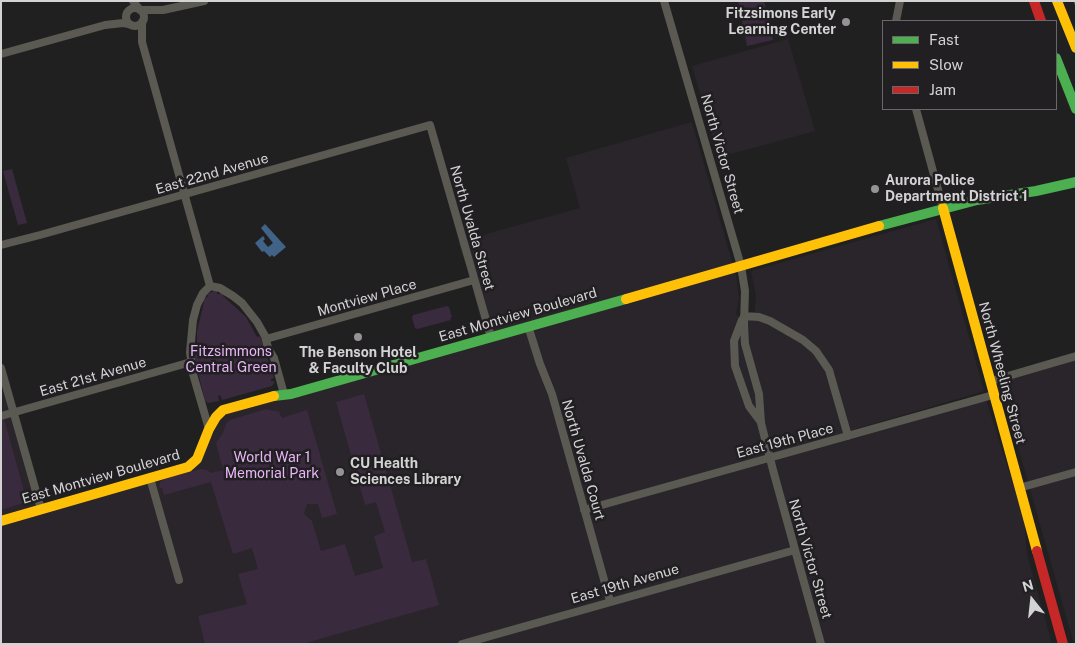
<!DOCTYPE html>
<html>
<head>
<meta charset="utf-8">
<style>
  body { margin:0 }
  #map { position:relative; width:1077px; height:645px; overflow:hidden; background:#212021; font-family:"Public Sans",sans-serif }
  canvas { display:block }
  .frame { position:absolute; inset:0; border:2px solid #d4d3d4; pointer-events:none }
  .legend { position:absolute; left:882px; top:20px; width:175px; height:90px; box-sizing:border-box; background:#211f22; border:1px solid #696769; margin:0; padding:6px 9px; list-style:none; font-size:15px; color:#d4d3d4 }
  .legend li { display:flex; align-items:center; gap:10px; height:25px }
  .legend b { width:25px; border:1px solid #696769 }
  .north { position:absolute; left:1007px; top:575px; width:50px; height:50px; -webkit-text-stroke:4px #211f22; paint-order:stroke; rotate:344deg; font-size:14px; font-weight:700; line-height:20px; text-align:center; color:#d4d3d4 }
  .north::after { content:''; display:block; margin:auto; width:18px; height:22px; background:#d4d3d4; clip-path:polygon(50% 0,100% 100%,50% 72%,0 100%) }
</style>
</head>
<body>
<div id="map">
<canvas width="1077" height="645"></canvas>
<div class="frame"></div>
<ul class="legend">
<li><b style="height:6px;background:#4caf50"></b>Fast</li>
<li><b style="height:6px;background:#ffc107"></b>Slow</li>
<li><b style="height:6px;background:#c62828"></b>Jam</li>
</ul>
<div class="north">N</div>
</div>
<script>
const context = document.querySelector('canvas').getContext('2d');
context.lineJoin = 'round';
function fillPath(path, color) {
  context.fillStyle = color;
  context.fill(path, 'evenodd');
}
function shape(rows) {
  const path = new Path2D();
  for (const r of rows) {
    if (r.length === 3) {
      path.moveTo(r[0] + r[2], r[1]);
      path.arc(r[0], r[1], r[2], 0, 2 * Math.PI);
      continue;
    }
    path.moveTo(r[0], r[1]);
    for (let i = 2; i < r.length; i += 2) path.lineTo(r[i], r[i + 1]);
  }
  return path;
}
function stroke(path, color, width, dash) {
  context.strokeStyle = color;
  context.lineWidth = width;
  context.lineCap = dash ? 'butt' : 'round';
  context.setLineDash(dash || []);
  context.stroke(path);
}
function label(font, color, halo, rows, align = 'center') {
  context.font = font + ' "Public Sans",sans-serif';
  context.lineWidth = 5;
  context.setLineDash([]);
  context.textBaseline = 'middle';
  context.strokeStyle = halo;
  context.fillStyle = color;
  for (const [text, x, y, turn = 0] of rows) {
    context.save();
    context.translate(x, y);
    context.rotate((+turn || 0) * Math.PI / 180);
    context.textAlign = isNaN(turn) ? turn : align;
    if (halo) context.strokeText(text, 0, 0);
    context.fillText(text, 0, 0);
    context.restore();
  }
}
fillPath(shape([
  [788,39,815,131,723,156,719,155,717,152,692,66],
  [692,122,736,276,739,297,736,315,754,316,756,297,751,271,936,219,984,391,846,432,849,440,986,400,1024,518,1027,554,1052,644,1,644,1,368,41,509,188,467,216,417,485,339,470,277,458,242,580,208,566,158],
  [1076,356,1076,644,1074,644,1003,394,999,391,996,379]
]), '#2a252b');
fillPath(shape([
  [738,1,764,1,773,40,747,46],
  [12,169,27,223,18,225,3,171],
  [214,291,217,291,217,294,220,294,221,292,224,294,223,296,246,317,257,337,260,336,274,378,271,379,271,381,274,381,274,383,272,386,222,400,220,395,218,396,219,401,208,403,205,401,194,356,197,354,197,331,204,302,202,301,204,297,206,298,208,296,207,294],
  [447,306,449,307,452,317,450,318,451,320,417,329,415,328,412,318,413,315],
  [364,394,412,562,426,559,439,605,302,644,205,644,198,616,247,604,238,574,258,569,252,548,233,554,211,482,164,495,162,488,159,489,160,482,167,478,201,469,207,470,211,473,223,470,216,443,223,433,226,424,230,420,266,409,279,412,282,418,307,410,337,514,322,518,318,504,307,504,304,514,312,521,321,551,345,544,355,576,383,568,374,536,385,532,376,502,365,505,336,402],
  [3,415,27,502,1,510,1,416]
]), '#392a3e');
fillPath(shape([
  [265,224,286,247,274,257,272,255,270,257,264,251,262,252,255,243,263,236,265,239,263,241,268,247,273,243,261,228]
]), '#406387');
stroke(shape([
  [133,1,139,9],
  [664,1,741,266,745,291,744,324,745,344,759,394,761,423,773,470,821,644],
  [135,17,9],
  [140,10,163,10,204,1],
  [896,21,900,1],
  [142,22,142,42,210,286],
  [1,54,105,25,123,23,129,24],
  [916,109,943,208],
  [1,245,40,235,430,125,491,337],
  [744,316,759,317,770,321,803,340,816,351,829,370,848,436],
  [742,320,734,341,735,366,749,406,761,422],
  [528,326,540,364,552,394,610,601],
  [266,339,474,280],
  [1,368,41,509],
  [991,381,1076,356],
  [1,416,191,362],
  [209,429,193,374,190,352,193,320,197,305,203,293,210,286,220,288,233,296,242,303,257,322,265,336,268,348,274,358,284,394],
  [150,478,179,580],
  [1019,488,1076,472],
  [584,510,993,395],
  [462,644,795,550]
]), '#5a5952', 8);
stroke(shape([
  [1056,58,1076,109],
  [879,226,977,200,1036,191,1076,182],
  [274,396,291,394,626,299]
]), '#4caf50', 10);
stroke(shape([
  [1057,1,1076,48],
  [943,208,1037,551],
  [626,299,879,226],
  [1,521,188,467,197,459,209,429,216,417,223,410,274,396]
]), '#ffc107', 10);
stroke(shape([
  [1034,1,1041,21],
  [1037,551,1063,644]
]), '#c62828', 10);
stroke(shape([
  [1074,1,1076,7]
]), '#5e5e5c', 1);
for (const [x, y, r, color] of [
  [846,22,5,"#959495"],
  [875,189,5,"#959495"],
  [358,337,5,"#959495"],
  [340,472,5,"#959495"]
]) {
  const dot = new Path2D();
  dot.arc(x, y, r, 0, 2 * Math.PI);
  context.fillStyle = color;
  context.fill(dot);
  stroke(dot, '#211f22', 2);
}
label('bold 14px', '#d4d3d4', '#211f22', [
  ["Fitzsimons Early",836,14,"right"],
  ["Learning Center",836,30,"right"],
  ["Aurora Police",885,181],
  ["Department District 1",885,197],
  ["The Benson Hotel",358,353,"center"],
  ["& Faculty Club",358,369,"center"],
  ["CU Health",350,464],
  ["Sciences Library",350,480]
], 'left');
label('14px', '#d4d3d4', '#211f22', [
  ["North Victor Street",722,154,74],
  ["East 22nd Avenue",212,174,-16],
  ["North Uvalda Street",472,228,74],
  ["Montview Place",367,298,-16],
  ["East Montview Boulevard",518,315,-16],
  ["North Wheeling Street",1002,373,75],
  ["East 21st Avenue",93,377,-16],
  ["East 19th Place",785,441,-15],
  ["North Uvalda Court",583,460,74],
  ["East Montview Boulevard",101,477,-16],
  ["North Victor Street",810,559,74],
  ["East 19th Avenue",625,584,-16]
]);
label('14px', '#e9b6f9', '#211f22', [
  ["Fitzsimmons",231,352],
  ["Central Green",231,368],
  ["World War 1",272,458],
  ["Memorial Park",272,474]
]);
</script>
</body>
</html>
